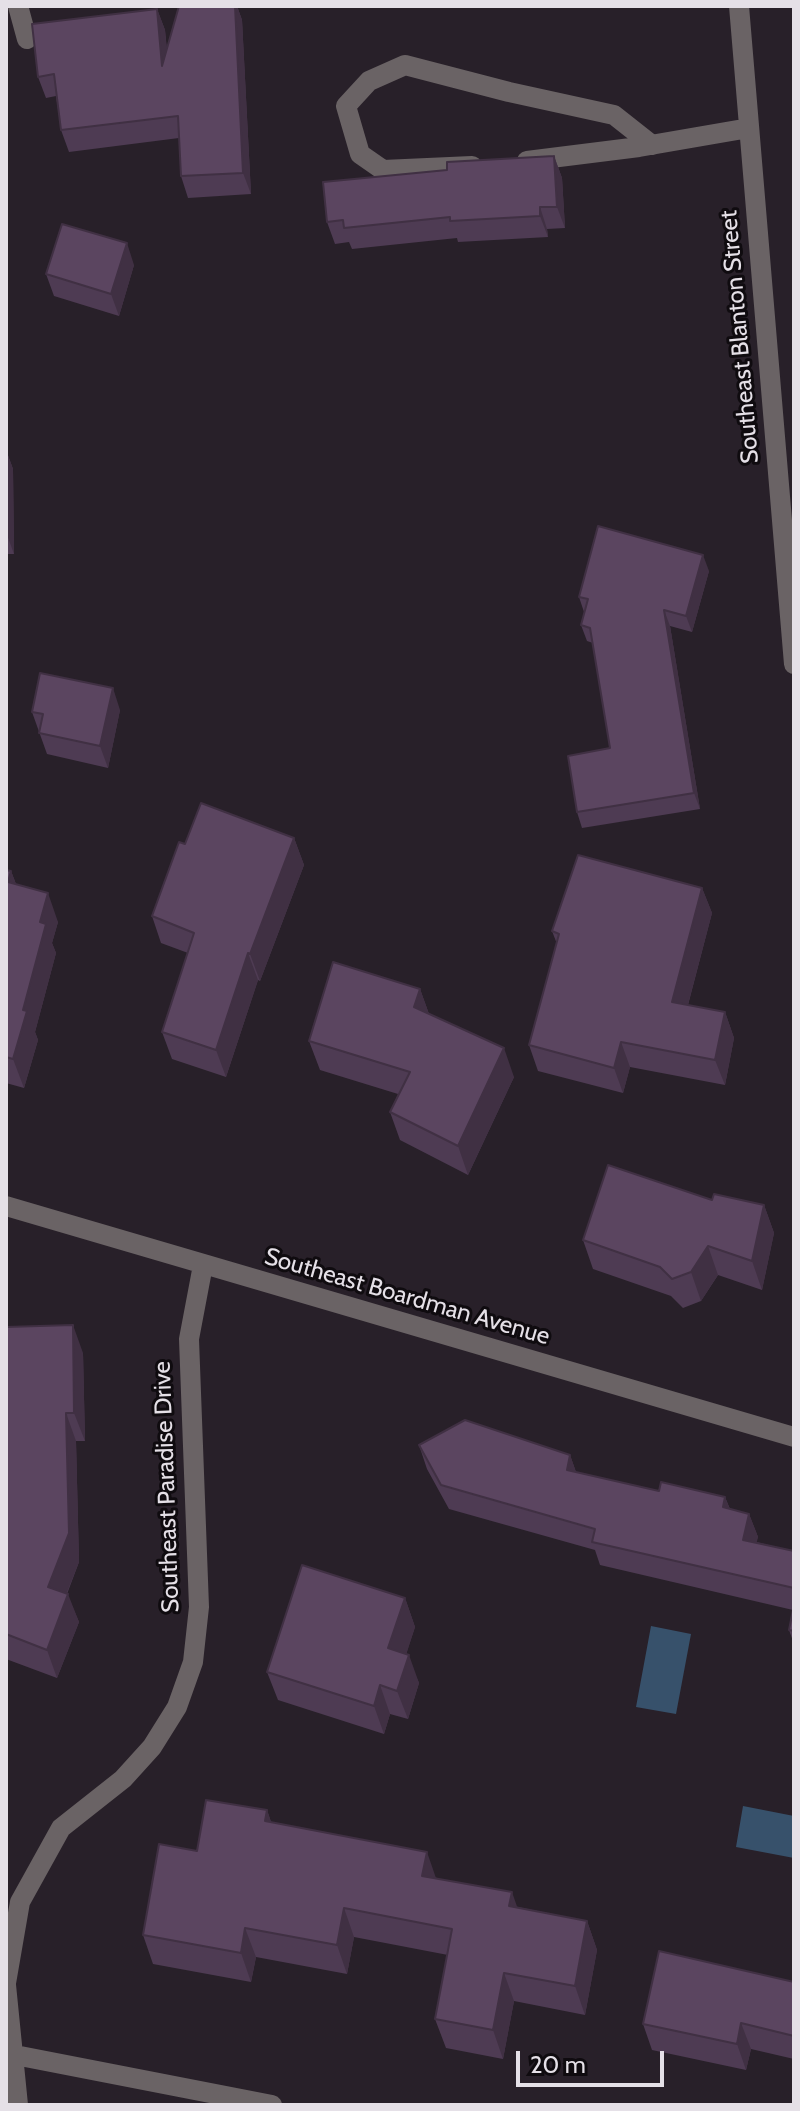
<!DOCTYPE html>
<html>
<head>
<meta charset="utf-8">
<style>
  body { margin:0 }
  #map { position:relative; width:800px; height:2111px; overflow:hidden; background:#282029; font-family:Cabin,sans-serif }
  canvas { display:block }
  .frame { position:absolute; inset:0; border:8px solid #e5e0e7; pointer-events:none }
  .scale { position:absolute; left:516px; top:2051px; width:148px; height:36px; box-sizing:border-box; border:4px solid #e5e0e7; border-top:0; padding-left:10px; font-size:24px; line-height:28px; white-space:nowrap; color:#e5e0e7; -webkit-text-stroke:6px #0f0b0f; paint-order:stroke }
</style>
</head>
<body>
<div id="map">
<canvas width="800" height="2111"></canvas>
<div class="frame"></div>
<div class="scale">20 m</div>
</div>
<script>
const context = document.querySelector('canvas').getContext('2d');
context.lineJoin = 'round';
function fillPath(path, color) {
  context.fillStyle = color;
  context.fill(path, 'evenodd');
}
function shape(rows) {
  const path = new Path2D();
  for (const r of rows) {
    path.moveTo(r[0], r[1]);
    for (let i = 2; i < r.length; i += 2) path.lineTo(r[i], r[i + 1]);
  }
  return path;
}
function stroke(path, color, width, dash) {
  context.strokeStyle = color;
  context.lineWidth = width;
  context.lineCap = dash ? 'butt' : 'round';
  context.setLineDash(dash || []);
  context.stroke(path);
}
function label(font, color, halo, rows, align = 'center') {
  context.font = font + ' Cabin,sans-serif';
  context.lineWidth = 6;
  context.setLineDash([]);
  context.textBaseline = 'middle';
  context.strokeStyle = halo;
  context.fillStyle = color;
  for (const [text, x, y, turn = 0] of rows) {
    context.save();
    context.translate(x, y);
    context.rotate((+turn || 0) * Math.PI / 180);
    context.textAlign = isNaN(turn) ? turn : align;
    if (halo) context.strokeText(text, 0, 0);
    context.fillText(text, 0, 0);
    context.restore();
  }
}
fillPath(shape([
  [651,1626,691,1634,676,1714,636,1707],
  [743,1806,794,1816,794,1858,736,1847]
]), '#37516b');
stroke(shape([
  [18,6,27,39],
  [739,6,794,664],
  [527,161,639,147,749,128],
  [472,166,383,170,360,154,346,106,369,81,405,65,509,92,614,115,652,145],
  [6,1206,794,1437],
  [6,1983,20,1902,61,1828,123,1779,152,1747,177,1707,193,1662,199,1607,189,1339,203,1265],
  [6,1985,18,2105],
  [15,2055,272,2105]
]), '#6a6365', 20);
fillPath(shape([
  [179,6,237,6,242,20,251,194,188,198,181,176,179,138,69,152,61,130,56,96,46,98,38,77,157,9,165,30,167,50],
  [554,156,562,178,565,228,547,229,548,237,458,242,457,238,352,249,349,242,335,244,327,222,447,170],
  [134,265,119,316,54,296,46,274],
  [6,450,13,469,14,554,6,554],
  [709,571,692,632,670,626,700,809,582,828,577,812,610,748,593,643,587,641,581,625,584,612,579,597],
  [120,710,108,768,47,754,32,712],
  [294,838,304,865,260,981,258,980,226,1077,172,1059,162,1032,188,953,161,943,152,916,185,844],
  [6,870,11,871,16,884,58,922,52,943,56,953,35,1032,38,1040,24,1088,6,1083],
  [702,888,712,913,688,1005,725,1012,734,1038,725,1085,630,1067,623,1093,538,1071,529,1045,557,944,552,931],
  [420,989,429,1014,514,1077,468,1175,400,1140,390,1112,398,1094,320,1070,309,1041],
  [712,1200,764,1205,774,1233,762,1290,718,1275,701,1301,683,1308,671,1296,593,1269,583,1240],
  [6,1327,83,1353,85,1441,76,1441,79,1562,67,1594,79,1622,57,1678,6,1659,6,1660],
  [419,1445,570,1455,576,1472,659,1491,725,1497,730,1509,749,1514,758,1537,756,1542,794,1551,794,1644,789,1630,793,1610,600,1565,595,1550,449,1509,427,1469],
  [405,1598,415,1627,406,1654,419,1683,408,1719,390,1714,384,1734,278,1700,267,1672],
  [267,1810,271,1822,437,1878,518,1907,587,1921,597,1950,585,2015,514,2001,503,2059,446,2048,435,2019,448,1955,354,1937,347,1974,256,1957,251,1982,153,1964,143,1935,197,1851],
  [794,1982,794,2059,751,2049,746,2070,652,2050,643,2024]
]), '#4e3b53');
fillPath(shape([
  [235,6,237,6,242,20,251,194,243,173],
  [157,9,165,30,170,88,162,66],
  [554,156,562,178,565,228,557,207],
  [540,207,547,229,548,237,540,216],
  [127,243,134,265,119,316,111,294],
  [6,450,13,469,14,554,6,532],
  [703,555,709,571,692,632,686,616],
  [664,610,670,626,700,809,694,793],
  [113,688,120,710,108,768,100,746],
  [294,838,304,865,260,981,250,954],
  [11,871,22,900,8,882],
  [702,888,712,913,682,1027,672,1002],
  [48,893,58,922,52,943,56,953,35,1032,38,1040,24,1088,13,1059,40,922],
  [248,953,258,980,226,1077,216,1050],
  [420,989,430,1017,414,1007],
  [725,1012,734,1038,725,1085,715,1060],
  [621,1042,630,1067,623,1093,614,1068],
  [504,1048,514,1077,468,1175,458,1146],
  [764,1205,774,1233,762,1290,752,1261],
  [708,1246,718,1275,701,1301,691,1272],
  [73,1325,83,1353,85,1441,74,1413],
  [66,1413,76,1441,79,1562,58,1615,48,1587],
  [570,1455,578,1478,567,1470],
  [725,1497,734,1520,723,1507],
  [749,1514,758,1537,752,1563,743,1540],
  [68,1594,79,1622,57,1678,47,1650],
  [405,1598,415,1627,399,1677,388,1648],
  [409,1655,419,1683,408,1719,397,1691],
  [380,1685,390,1714,384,1734,374,1706],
  [267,1810,277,1839,265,1821],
  [427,1852,437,1881,422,1876],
  [512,1892,522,1921,509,1906],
  [344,1908,354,1937,347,1974,337,1945],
  [587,1921,597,1950,585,2015,575,1986],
  [245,1928,256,1957,251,1982,241,1953],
  [504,1973,514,2001,503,2059,493,2030],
  [741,2023,751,2049,746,2070,737,2044]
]), '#403043');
const building = shape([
  [179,6,235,6,243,173,181,176,178,116,61,130,54,74,38,77,32,24,157,9,162,66,179,6],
  [554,156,557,207,540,207,540,216,450,221,450,217,344,228,343,220,327,222,323,182,447,170,447,162,554,156],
  [62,224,127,243,111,294,46,274,62,224],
  [598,526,703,555,686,616,664,610,694,793,577,812,568,756,610,748,590,628,581,625,588,599,579,597,598,526],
  [40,673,113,688,100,746,39,733,43,714,32,712,40,673],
  [201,803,294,838,250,954,248,953,216,1050,162,1032,194,933,152,916,179,842,185,844,201,803],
  [578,855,702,888,672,1002,725,1012,715,1060,621,1042,614,1068,529,1045,559,934,552,931,578,855],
  [6,870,11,871,8,882,48,893,40,922,46,924,23,1010,27,1011,13,1059,6,1057,6,870],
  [333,962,420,989,414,1007,504,1048,458,1146,390,1112,410,1072,309,1041,333,962],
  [608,1165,712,1200,714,1194,764,1205,752,1261,708,1246,691,1272,672,1279,660,1267,583,1240,608,1165],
  [73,1325,74,1413,66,1413,69,1533,48,1587,68,1594,47,1650,6,1634,6,1327,73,1325],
  [465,1420,570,1455,567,1470,659,1491,661,1482,725,1497,723,1507,749,1514,743,1540,794,1551,794,1588,592,1542,595,1529,441,1485,419,1445,465,1420],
  [302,1565,405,1598,388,1648,409,1655,397,1691,380,1685,374,1706,267,1672,302,1565],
  [794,1605,794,1631,789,1630,794,1605],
  [206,1800,267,1810,265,1821,427,1852,422,1876,512,1892,509,1906,587,1921,575,1986,504,1973,493,2030,435,2019,452,1929,344,1908,337,1945,245,1928,241,1953,143,1935,159,1844,197,1851,206,1800],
  [659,1951,794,1982,794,2036,741,2023,737,2044,643,2024,659,1951]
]);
fillPath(building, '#5b4560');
stroke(building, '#403043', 2);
label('24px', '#e5e0e7', '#0f0b0f', [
  ["Southeast Blanton Street",740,337,-95],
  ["Southeast Boardman Avenue",407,1297,16],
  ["Southeast Paradise Drive",167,1487,-92]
]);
</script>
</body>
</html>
